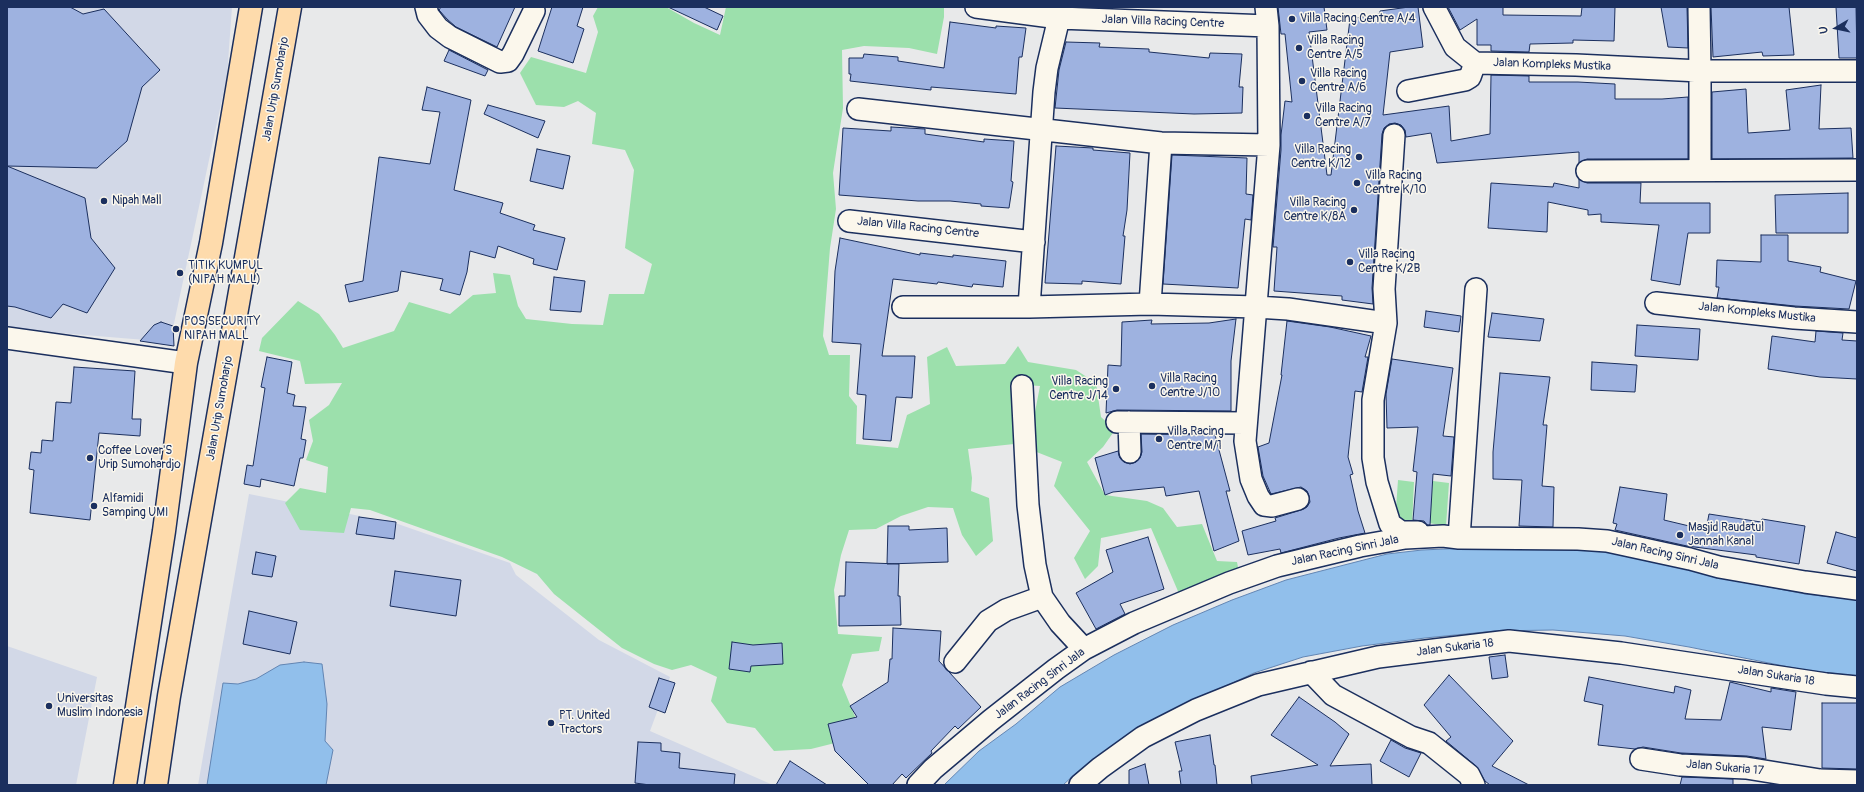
<!DOCTYPE html>
<html>
<head>
<meta charset="utf-8">
<style>
  body { margin:0 }
  #map { position:relative; width:1864px; height:792px; overflow:hidden; background:#e8e9ea; font-family:Pangolin,sans-serif }
  canvas { display:block }
  .frame { position:absolute; inset:0; border:8px solid #1b2f5e; pointer-events:none }
  .north { position:absolute; left:1816px; top:8px; width:40px; height:40px; -webkit-text-stroke:3px #fbf7ec; paint-order:stroke; rotate:261deg; font-size:11px; font-weight:700; line-height:16px; text-align:center; color:#1b2f5e }
  .north::after { content:''; display:block; margin:auto; width:14px; height:18px; background:#1b2f5e; clip-path:polygon(50% 0,100% 100%,50% 72%,0 100%) }
</style>
</head>
<body>
<div id="map">
<canvas width="1864" height="792"></canvas>
<div class="frame"></div>
<div class="north">U</div>
</div>
<script>
const context = document.querySelector('canvas').getContext('2d');
context.lineJoin = 'round';
function fillPath(path, color) {
  context.fillStyle = color;
  context.fill(path, 'evenodd');
}
function shape(rows) {
  const path = new Path2D();
  for (const r of rows) {
    path.moveTo(r[0], r[1]);
    for (let i = 2; i < r.length; i += 2) path.lineTo(r[i], r[i + 1]);
  }
  return path;
}
function stroke(path, color, width, dash) {
  context.strokeStyle = color;
  context.lineWidth = width;
  context.lineCap = dash ? 'butt' : 'round';
  context.setLineDash(dash || []);
  context.stroke(path);
}
function label(font, color, halo, rows, align = 'center') {
  context.font = font + ' Pangolin,sans-serif';
  context.lineWidth = 3;
  context.setLineDash([]);
  context.textBaseline = 'middle';
  context.strokeStyle = halo;
  context.fillStyle = color;
  for (const [text, x, y, turn = 0] of rows) {
    context.save();
    context.translate(x, y);
    context.rotate((+turn || 0) * Math.PI / 180);
    context.textAlign = isNaN(turn) ? turn : align;
    if (halo) context.strokeText(text, 0, 0);
    context.fillText(text, 0, 0);
    context.restore();
  }
}
fillPath(shape([
  [7,7,232,7,227,76,170,342,23,330,7,327],
  [249,494,395,523,510,563,516,575,599,640,670,677,650,731,773,785,198,785],
  [7,646,97,677,76,785,7,785]
]), '#d2d8e7');
fillPath(shape([
  [598,7,666,7,694,23,720,35,726,7,944,7,944,17,937,54,909,48,864,46,842,50,843,108,833,173,836,209,830,248,823,336,829,355,850,355,849,396,857,406,856,444,898,448,907,415,930,404,927,357,947,347,956,366,1005,364,1018,346,1028,362,1076,370,1096,383,1101,417,1115,430,1103,447,1087,462,1105,495,1147,501,1163,508,1177,527,1202,524,1217,561,1237,562,1240,578,1183,603,1151,528,1101,538,1098,566,1085,579,1074,558,1090,531,1054,486,1062,462,1034,451,1035,412,1040,386,1011,384,1014,444,968,449,972,478,971,491,989,498,993,541,976,556,962,535,953,508,928,507,901,516,876,529,849,530,841,555,834,590,838,634,882,637,879,651,852,654,842,685,863,736,811,749,774,751,755,728,727,723,711,701,717,677,691,665,672,670,654,664,622,648,554,594,537,574,502,557,370,510,351,508,344,533,300,530,285,503,300,488,326,493,328,467,306,460,313,441,309,420,329,405,342,383,305,384,300,361,259,351,262,338,298,301,319,314,335,335,343,348,394,331,409,302,450,314,473,295,496,293,493,273,510,275,518,306,526,319,572,324,603,325,609,294,644,294,652,264,625,248,634,170,625,150,592,144,596,113,578,101,564,107,536,105,520,73,531,57,586,73,598,32,593,16],
  [1398,480,1414,482,1412,525,1395,523],
  [1433,481,1449,483,1446,526,1429,523]
]), '#9ce0ac');
const water = shape([
  [1556,544,1617,551,1728,579,1805,594,1857,600,1857,676,1804,670,1689,647,1625,636,1553,630,1495,631,1425,638,1362,646,1303,657,1254,673,1157,718,1115,745,1075,774,1063,785,944,785,979,751,1016,724,1060,687,1114,655,1173,625,1232,600,1286,580,1387,554,1422,550,1556,544],
  [304,662,322,664,327,704,325,741,333,750,326,785,207,785,223,683,238,684,256,679,280,665,304,662]
]);
fillPath(water, '#91bfeb');
stroke(water, '#6285b3', 1);
const building = shape([
  [7,7,70,7,83,14,104,9,160,70,142,87,127,141,97,168,7,166,7,7],
  [441,7,515,7,497,47,456,27,447,19,439,10,441,7],
  [552,7,583,7,577,26,584,29,573,63,538,51,552,7],
  [668,7,704,7,723,16,717,30,668,7],
  [1278,7,1324,7,1327,30,1309,32,1327,175,1331,175,1350,19,1380,14,1380,11,1409,7,1418,7,1423,47,1390,52,1383,115,1449,106,1451,141,1490,134,1491,75,1529,76,1529,82,1578,82,1615,84,1615,99,1662,99,1688,97,1688,159,1587,159,1579,163,1579,152,1437,163,1431,133,1406,137,1405,130,1401,125,1395,123,1389,124,1384,128,1382,134,1372,288,1373,304,1342,300,1342,296,1274,291,1277,247,1273,247,1281,150,1281,135,1285,101,1292,102,1285,34,1281,34,1278,7],
  [1448,7,1503,7,1503,15,1581,16,1582,7,1615,7,1614,41,1573,40,1573,43,1530,44,1529,52,1491,51,1491,45,1477,45,1477,19,1460,30,1448,7],
  [1661,7,1687,7,1688,48,1668,47,1661,7],
  [1711,7,1789,7,1794,55,1763,56,1762,52,1713,57,1711,7],
  [1836,7,1856,7,1857,58,1839,58,1836,7],
  [950,22,996,28,996,26,1026,28,1022,57,1019,57,1016,94,931,87,931,90,850,81,851,74,849,74,849,58,863,58,864,54,898,57,898,61,944,68,950,22],
  [1066,42,1100,43,1099,47,1149,49,1149,52,1209,58,1210,53,1242,54,1239,87,1243,87,1242,113,1194,114,1055,108,1059,70,1066,42],
  [449,50,488,70,485,76,444,61,449,50],
  [1821,85,1819,129,1851,128,1853,158,1712,159,1712,92,1746,89,1748,133,1790,130,1786,90,1821,85],
  [427,87,471,100,454,190,503,203,500,213,535,225,533,230,565,238,557,270,533,264,534,259,498,246,495,258,470,251,467,272,460,295,440,290,443,279,401,271,398,291,349,302,345,285,363,281,379,157,430,164,440,112,422,110,427,87],
  [488,105,545,121,538,138,484,114,488,105],
  [891,127,925,129,925,134,984,142,984,139,1014,141,1011,181,1013,182,1009,208,981,206,981,204,950,201,918,201,839,195,843,128,891,131,891,127],
  [1056,146,1093,148,1093,150,1130,153,1127,210,1123,236,1125,236,1121,284,1082,281,1082,284,1045,283,1056,146],
  [537,149,570,156,563,189,530,181,537,149],
  [1172,155,1247,158,1246,194,1253,195,1251,220,1245,219,1238,288,1163,284,1172,155],
  [7,166,85,198,91,238,115,268,87,313,63,304,51,318,15,307,7,306,7,166],
  [1579,179,1587,183,1641,183,1640,203,1710,203,1710,233,1688,233,1680,285,1651,280,1659,225,1601,222,1601,214,1588,215,1588,210,1548,202,1547,232,1488,228,1491,183,1553,187,1554,183,1579,188,1579,179],
  [1848,193,1848,233,1776,233,1775,195,1848,193],
  [1761,235,1788,235,1788,261,1821,267,1820,272,1856,281,1849,309,1795,306,1717,298,1719,287,1716,287,1717,260,1761,262,1761,235],
  [840,238,920,255,920,253,953,257,953,255,1006,261,1003,287,973,284,972,287,938,282,937,284,893,279,882,356,915,356,912,398,896,397,891,441,863,439,866,395,857,394,861,344,832,342,835,271,840,238],
  [554,277,585,281,581,312,550,310,554,277],
  [1426,311,1461,316,1459,332,1424,327,1426,311],
  [1492,313,1544,319,1540,341,1488,337,1492,313],
  [1236,319,1231,361,1231,411,1117,410,1106,413,1108,365,1121,366,1122,322,1152,320,1151,324,1209,323,1236,319],
  [1287,321,1330,327,1371,336,1365,357,1368,357,1362,392,1355,391,1348,457,1353,474,1350,475,1358,511,1365,533,1339,538,1281,553,1280,549,1248,555,1242,531,1276,521,1275,518,1301,510,1307,507,1310,502,1309,496,1307,491,1301,487,1271,494,1263,476,1258,447,1269,443,1282,375,1281,375,1287,321],
  [161,322,173,326,174,346,140,341,154,325,161,322],
  [1637,325,1700,329,1698,360,1635,356,1637,325],
  [1816,331,1843,333,1842,340,1857,341,1857,379,1820,377,1768,369,1772,336,1815,342,1816,331],
  [267,357,292,362,287,393,295,395,293,406,306,407,301,439,306,440,303,458,300,458,294,486,261,479,260,487,244,484,247,465,253,466,265,388,261,387,267,357],
  [1392,359,1453,368,1443,436,1454,437,1451,476,1433,474,1430,525,1427,525,1424,521,1413,520,1417,472,1413,471,1418,427,1387,428,1386,394,1392,359],
  [1592,362,1637,365,1635,392,1591,390,1592,362],
  [74,367,135,371,132,419,141,419,140,436,99,433,90,520,30,513,34,470,29,469,31,452,41,453,42,440,53,441,56,402,71,403,74,367],
  [1500,373,1550,377,1543,425,1547,425,1542,486,1554,487,1553,527,1519,526,1522,480,1493,479,1493,452,1500,373],
  [1141,434,1215,435,1230,491,1226,491,1239,541,1214,551,1199,491,1166,496,1164,487,1113,492,1105,495,1095,458,1118,451,1120,458,1124,462,1130,464,1136,462,1140,458,1142,452,1141,434],
  [1620,487,1667,494,1664,520,1706,530,1709,514,1761,522,1762,519,1805,526,1799,564,1756,557,1756,555,1687,546,1615,530,1617,524,1613,523,1620,487],
  [359,517,396,522,394,539,356,534,359,517],
  [888,526,909,526,909,530,947,528,948,562,887,564,888,526],
  [1836,532,1857,538,1857,571,1827,563,1836,532],
  [1148,537,1164,589,1120,604,1125,614,1096,629,1076,593,1113,572,1106,550,1148,537],
  [256,552,276,556,272,577,252,574,256,552],
  [846,562,899,564,898,596,900,596,901,625,839,626,839,596,845,596,846,562],
  [395,571,461,580,456,616,390,606,395,571],
  [249,611,297,622,290,654,243,644,249,611],
  [893,628,941,631,939,661,981,707,958,729,955,726,931,751,932,753,906,778,902,774,892,785,869,785,835,751,828,724,857,717,850,706,888,682,890,659,892,659,893,628],
  [732,642,753,645,782,643,783,664,751,666,750,672,729,669,732,642],
  [1505,655,1508,677,1492,679,1489,657,1505,655],
  [1449,675,1513,741,1492,766,1529,785,1490,785,1485,781,1476,766,1446,741,1451,737,1424,705,1449,675],
  [1589,677,1674,693,1675,686,1691,690,1685,719,1721,720,1730,682,1771,692,1771,688,1796,692,1791,730,1762,727,1766,759,1747,756,1681,753,1643,747,1635,749,1598,745,1603,705,1584,701,1589,677],
  [659,678,675,683,665,713,649,707,659,678],
  [1299,697,1335,722,1349,734,1330,766,1371,764,1372,785,1252,785,1251,776,1318,765,1271,735,1299,697],
  [1822,703,1857,703,1857,769,1822,768,1822,703],
  [1210,735,1214,765,1215,765,1217,785,1181,785,1179,771,1182,771,1175,742,1210,735],
  [1391,740,1405,748,1421,753,1409,777,1380,761,1391,740],
  [638,742,661,743,661,751,680,753,679,768,735,774,734,785,650,785,635,783,638,742],
  [790,761,827,785,776,785,790,761],
  [1145,764,1149,785,1129,785,1129,770,1145,764],
  [1682,777,1733,779,1733,785,1680,785,1682,777]
]);
fillPath(building, '#9eb2e0');
stroke(building, '#1b2f5e', 1);
const minor = shape([
  [426,7,428,15,438,28,450,37,500,62,508,61,513,54,534,11],
  [976,7,1059,18,1268,26],
  [1266,7,1268,26,1269,145,1245,441,1251,479,1258,496,1264,505,1272,506,1298,499],
  [1434,7,1455,47,1475,63,1576,65,1700,71,1857,71],
  [1699,7,1700,71,1700,169],
  [1408,91,1465,80,1470,77,1475,63],
  [858,109,1161,143,1269,145],
  [1394,135,1384,289,1386,323,1373,400,1373,458,1377,482,1390,524,1401,532,1418,532],
  [1587,171,1857,170],
  [849,221,1034,242],
  [1656,303,1794,318,1857,322],
  [1150,304,1161,143],
  [903,307,1029,307,1150,304,1256,307,1288,309,1386,323],
  [1029,307,1044,92,1047,68,1059,18],
  [7,338,186,363],
  [1022,386,1028,505,1035,565,1042,597,1060,623,1084,649],
  [1117,422,1246,423],
  [1129,422,1130,452],
  [1459,538,1476,289],
  [955,662,988,621,1006,610,1042,597],
  [1311,672,1333,695,1411,737,1429,743,1469,775,1474,785],
  [1641,759,1680,765,1746,768,1820,780,1857,781],
  [918,785,933,769,991,720,1056,669,1084,649,1134,623,1229,583,1277,566,1360,546,1405,538,1443,536,1459,538,1578,539,1607,541,1690,559,1719,567,1805,582,1857,589],
  [1080,785,1100,768,1143,737,1196,710,1258,685,1378,657,1434,650,1509,641,1621,653,1826,684,1857,687]
]);
const trunk = shape([
  [125,785,164,531,186,363,211,243,251,7],
  [156,785,169,696,290,7]
]);
stroke(minor, '#1b2f5e', 24);
stroke(trunk, '#1b2f5e', 25);
stroke(minor, '#fbf7ec', 21);
stroke(trunk, '#fedbac', 22);
for (const [x, y, r, color] of [
  [1292,19,4,"#1b2f5e"],
  [1299,48,4,"#1b2f5e"],
  [1302,81,4,"#1b2f5e"],
  [1307,116,4,"#1b2f5e"],
  [1359,157,4,"#1b2f5e"],
  [1357,183,4,"#1b2f5e"],
  [104,201,4,"#1b2f5e"],
  [1354,210,4,"#1b2f5e"],
  [1350,262,4,"#1b2f5e"],
  [180,273,4,"#1b2f5e"],
  [176,329,4,"#1b2f5e"],
  [1152,386,4,"#1b2f5e"],
  [1116,389,4,"#1b2f5e"],
  [1159,439,4,"#1b2f5e"],
  [90,458,4,"#1b2f5e"],
  [94,506,4,"#1b2f5e"],
  [1680,535,4,"#1b2f5e"],
  [49,706,4,"#1b2f5e"],
  [551,723,4,"#1b2f5e"]
]) {
  const dot = new Path2D();
  dot.arc(x, y, r, 0, 2 * Math.PI);
  context.fillStyle = color;
  context.fill(dot);
  stroke(dot, '#fbf7ec', 1.5);
}
label('12px', '#1b2f5e', '#fbf7ec', [
  ["Villa Racing Centre A/4",1300,19],
  ["Villa Racing",1307,41],
  ["Centre A/5",1307,55],
  ["Villa Racing",1310,74],
  ["Centre A/6",1310,88],
  ["Villa Racing",1315,109],
  ["Centre A/7",1315,123],
  ["Villa Racing",1351,150,"right"],
  ["Centre K/12",1351,164,"right"],
  ["Villa Racing",1365,176],
  ["Centre K/10",1365,190],
  ["Nipah Mall",112,201],
  ["Villa Racing",1346,203,"right"],
  ["Centre K/8A",1346,217,"right"],
  ["Villa Racing",1358,255],
  ["Centre K/2B",1358,269],
  ["TITIK KUMPUL",188,266],
  ["(NIPAH MALL)",188,280],
  ["POS SECURITY",184,322],
  ["NIPAH MALL",184,336],
  ["Villa Racing",1160,379],
  ["Centre J/10",1160,393],
  ["Villa Racing",1108,382,"right"],
  ["Centre J/14",1108,396,"right"],
  ["Villa Racing",1167,432],
  ["Centre M/1",1167,446],
  ["Coffee Lover'S",98,451],
  ["Urip Sumohardjo",98,465],
  ["Alfamidi",102,499],
  ["Samping UMI",102,513],
  ["Masjid Raudatul",1688,528],
  ["Jannah Kanal",1688,542],
  ["Universitas",57,699],
  ["Muslim Indonesia",57,713],
  ["PT. United",559,716],
  ["Tractors",559,730]
], 'left');
label('12px', '#1b2f5e', '#fbf7ec', [
  ["Jalan Villa Racing Centre",1163,22,2],
  ["Jalan Kompleks Mustika",1552,65,2],
  ["Jalan Urip Sumoharjo",276,89,-80],
  ["Jalan Villa Racing Centre",918,228,6],
  ["Jalan Kompleks Mustika",1757,313,6],
  ["Jalan Urip Sumoharjo",220,408,-80],
  ["Jalan Racing Sinri Jala",1345,551,-12],
  ["Jalan Racing Sinri Jala",1665,554,13],
  ["Jalan Sukaria 18",1455,648,-7],
  ["Jalan Sukaria 18",1776,676,9],
  ["Jalan Racing Sinri Jala",1040,684,-37],
  ["Jalan Sukaria 17",1725,768,5]
]);
</script>
</body>
</html>
